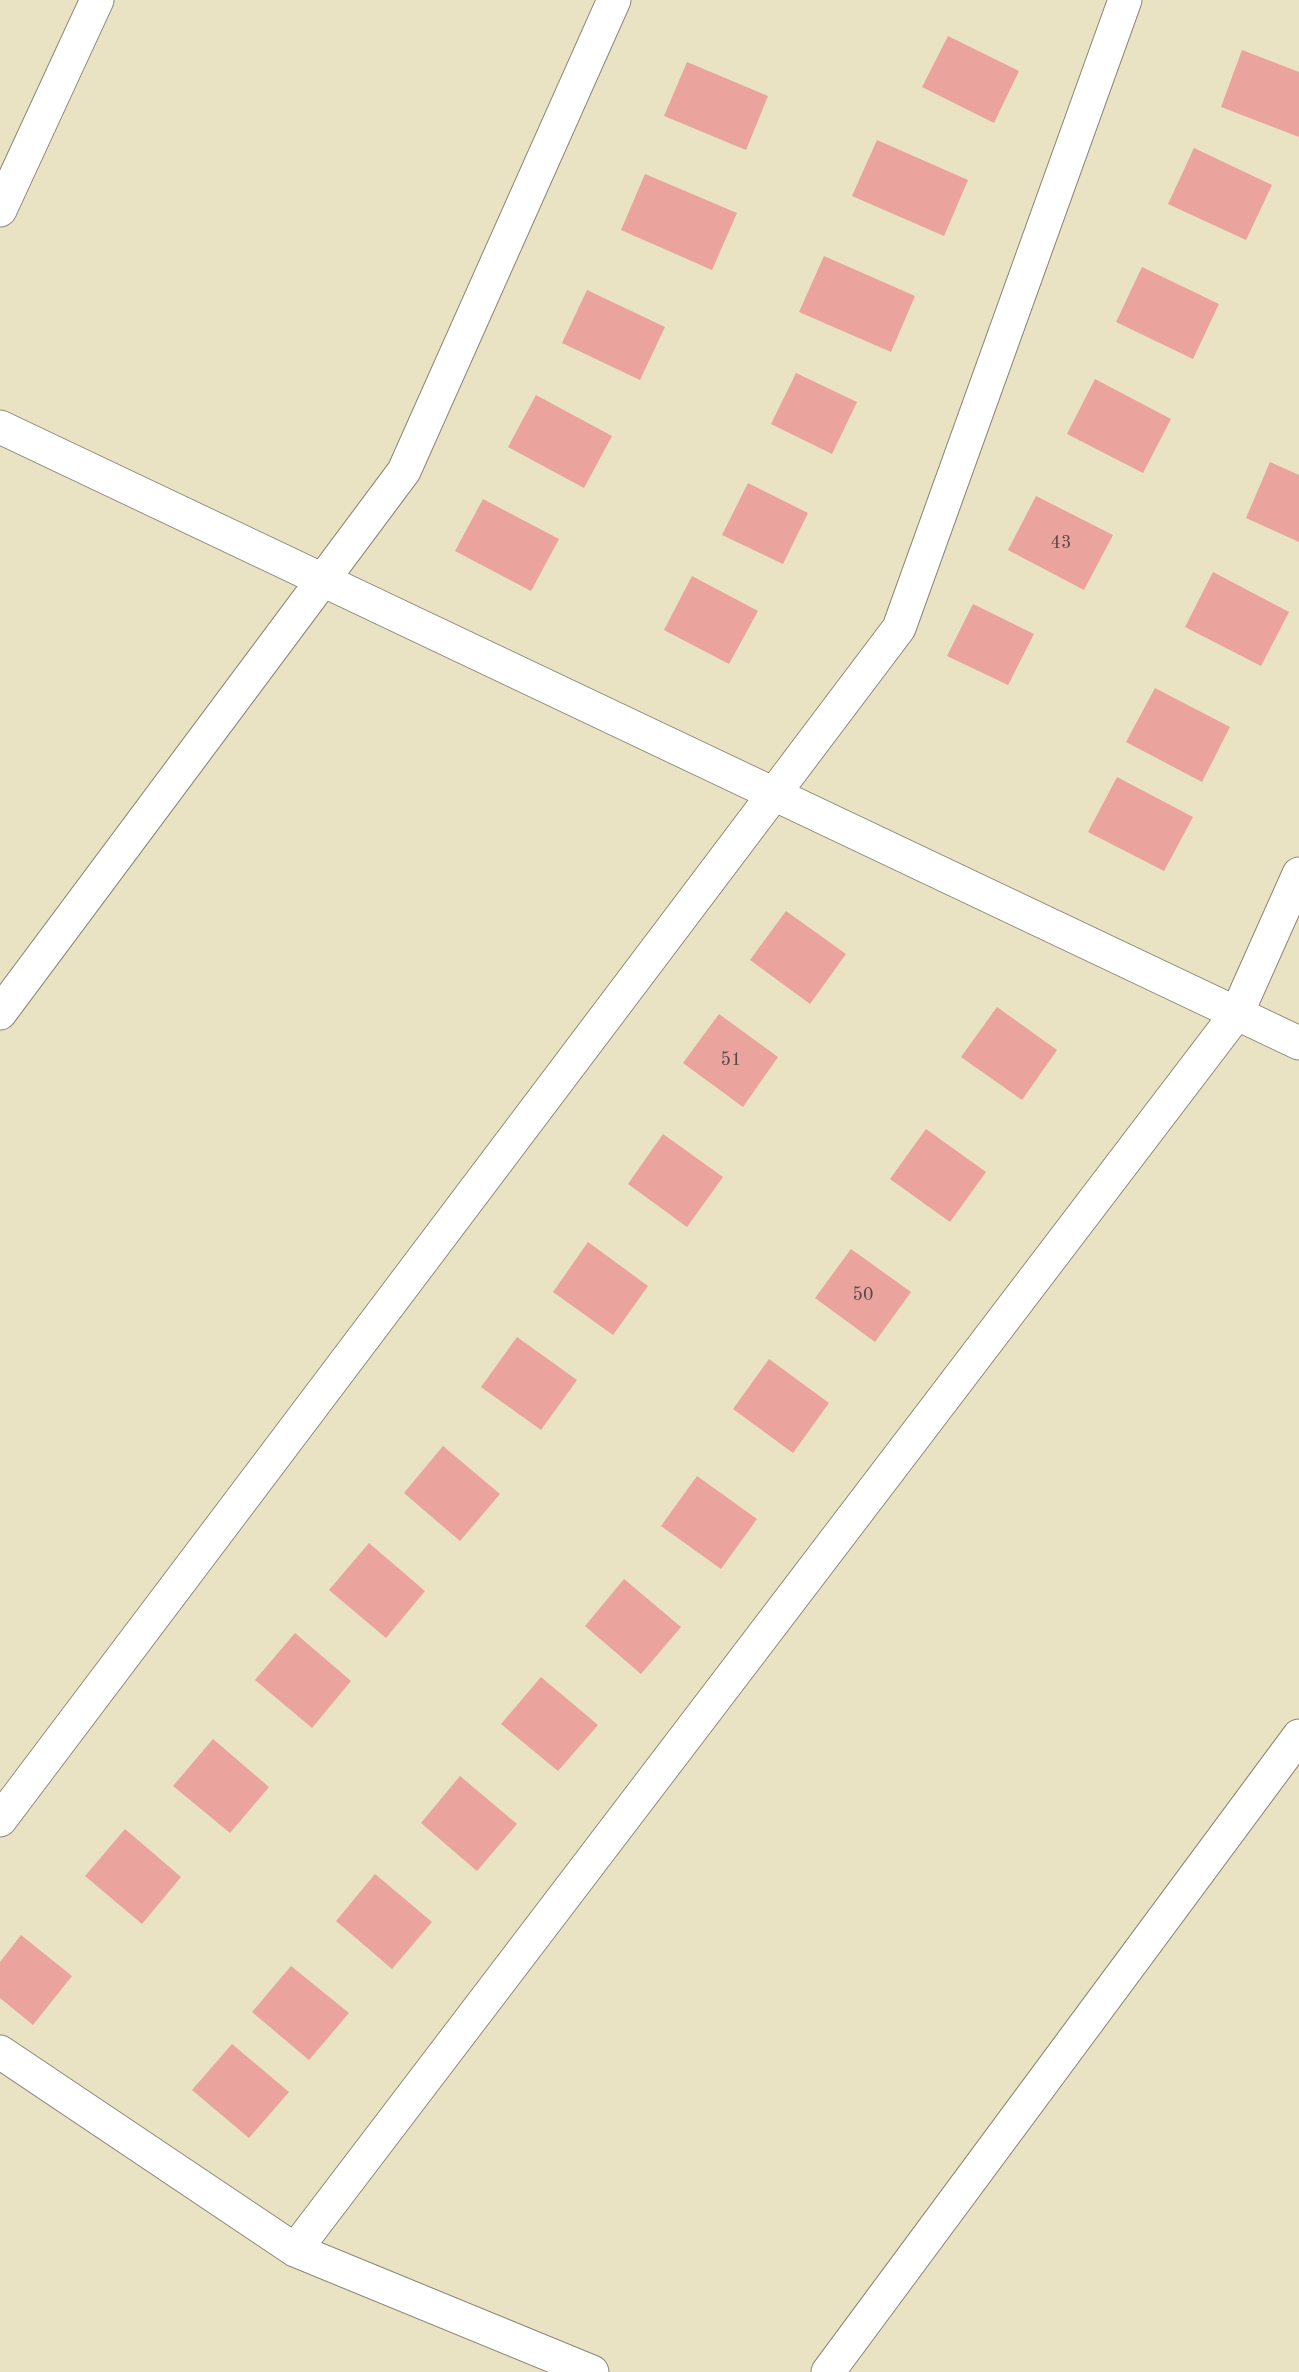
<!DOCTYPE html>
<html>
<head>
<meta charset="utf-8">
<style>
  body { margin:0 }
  canvas { display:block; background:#e9e3c4 }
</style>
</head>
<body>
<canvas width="1299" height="2372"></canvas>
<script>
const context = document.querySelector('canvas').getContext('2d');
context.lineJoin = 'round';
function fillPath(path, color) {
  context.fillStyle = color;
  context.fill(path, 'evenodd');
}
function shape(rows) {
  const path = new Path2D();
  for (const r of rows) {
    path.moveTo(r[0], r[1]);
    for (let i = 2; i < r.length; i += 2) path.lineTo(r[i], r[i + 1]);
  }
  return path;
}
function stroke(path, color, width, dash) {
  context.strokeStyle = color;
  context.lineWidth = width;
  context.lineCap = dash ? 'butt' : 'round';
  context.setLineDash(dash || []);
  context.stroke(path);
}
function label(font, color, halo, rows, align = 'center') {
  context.font = font + ' "Old Standard TT",serif';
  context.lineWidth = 4.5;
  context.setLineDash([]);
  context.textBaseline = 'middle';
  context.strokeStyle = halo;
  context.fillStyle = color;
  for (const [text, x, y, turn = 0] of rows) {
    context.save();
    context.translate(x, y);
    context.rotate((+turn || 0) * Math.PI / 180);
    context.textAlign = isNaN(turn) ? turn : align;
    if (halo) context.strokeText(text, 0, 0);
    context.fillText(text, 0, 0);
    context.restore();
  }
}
fillPath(shape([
  [948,36,1019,71,994,123,922,87],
  [1242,50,1299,72,1299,137,1221,107],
  [687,62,768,96,746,150,664,116],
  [877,140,968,180,944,236,852,196],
  [1194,148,1272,185,1246,240,1168,204],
  [645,174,737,213,712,270,621,230],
  [824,256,915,296,891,352,799,312],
  [1142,267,1219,304,1193,359,1116,322],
  [587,290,665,327,640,380,562,343],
  [796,373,857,402,832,454,771,424],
  [1095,379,1171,419,1143,473,1067,434],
  [536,395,612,436,584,488,508,447],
  [1270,462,1299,475,1299,542,1246,518],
  [748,483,808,513,783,564,722,535],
  [1036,496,1113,535,1084,590,1008,550],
  [483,499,559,539,531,591,455,551],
  [1213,572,1289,612,1261,666,1185,627],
  [692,576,758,611,729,664,664,630],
  [973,604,1034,634,1008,685,947,656],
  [1155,688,1230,727,1202,782,1126,742],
  [1117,777,1193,817,1164,871,1088,832],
  [786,911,846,954,810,1004,750,960],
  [997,1007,1057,1050,1022,1100,961,1057],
  [719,1014,778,1057,743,1107,683,1063],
  [926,1129,986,1172,950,1222,890,1179],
  [663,1134,723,1177,687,1227,628,1184],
  [588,1242,648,1286,613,1335,553,1292],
  [851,1249,911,1292,875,1342,815,1298],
  [517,1337,577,1380,541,1430,481,1387],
  [769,1359,829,1403,793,1453,733,1409],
  [443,1446,500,1494,460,1541,404,1493],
  [697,1476,757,1519,721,1569,661,1526],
  [369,1543,425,1591,386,1638,329,1590],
  [624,1579,681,1627,641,1674,585,1626],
  [295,1633,351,1681,312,1728,255,1680],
  [541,1677,598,1725,558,1771,501,1724],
  [213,1739,269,1787,230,1833,173,1786],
  [460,1776,517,1824,477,1871,421,1823],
  [125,1829,181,1877,142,1924,85,1876],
  [375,1874,432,1922,392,1969,336,1921],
  [21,1935,72,1976,33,2025,0,1998,0,1962],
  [291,1966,349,2013,309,2060,252,2012],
  [232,2044,289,2092,249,2138,192,2090]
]), '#eaa39d');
const minor = shape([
  [0,210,97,0],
  [0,427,1299,1043],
  [0,1013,404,471,614,0],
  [0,1820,899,628,1125,0],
  [0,2052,295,2250,592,2372],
  [295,2250,1237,1013,1299,874],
  [828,2372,1299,1736]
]);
stroke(minor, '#8a8778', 35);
stroke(minor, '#fff', 33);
label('18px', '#5b4948', null, [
  ["43",1061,543],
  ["51",731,1060],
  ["50",863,1295]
]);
</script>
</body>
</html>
